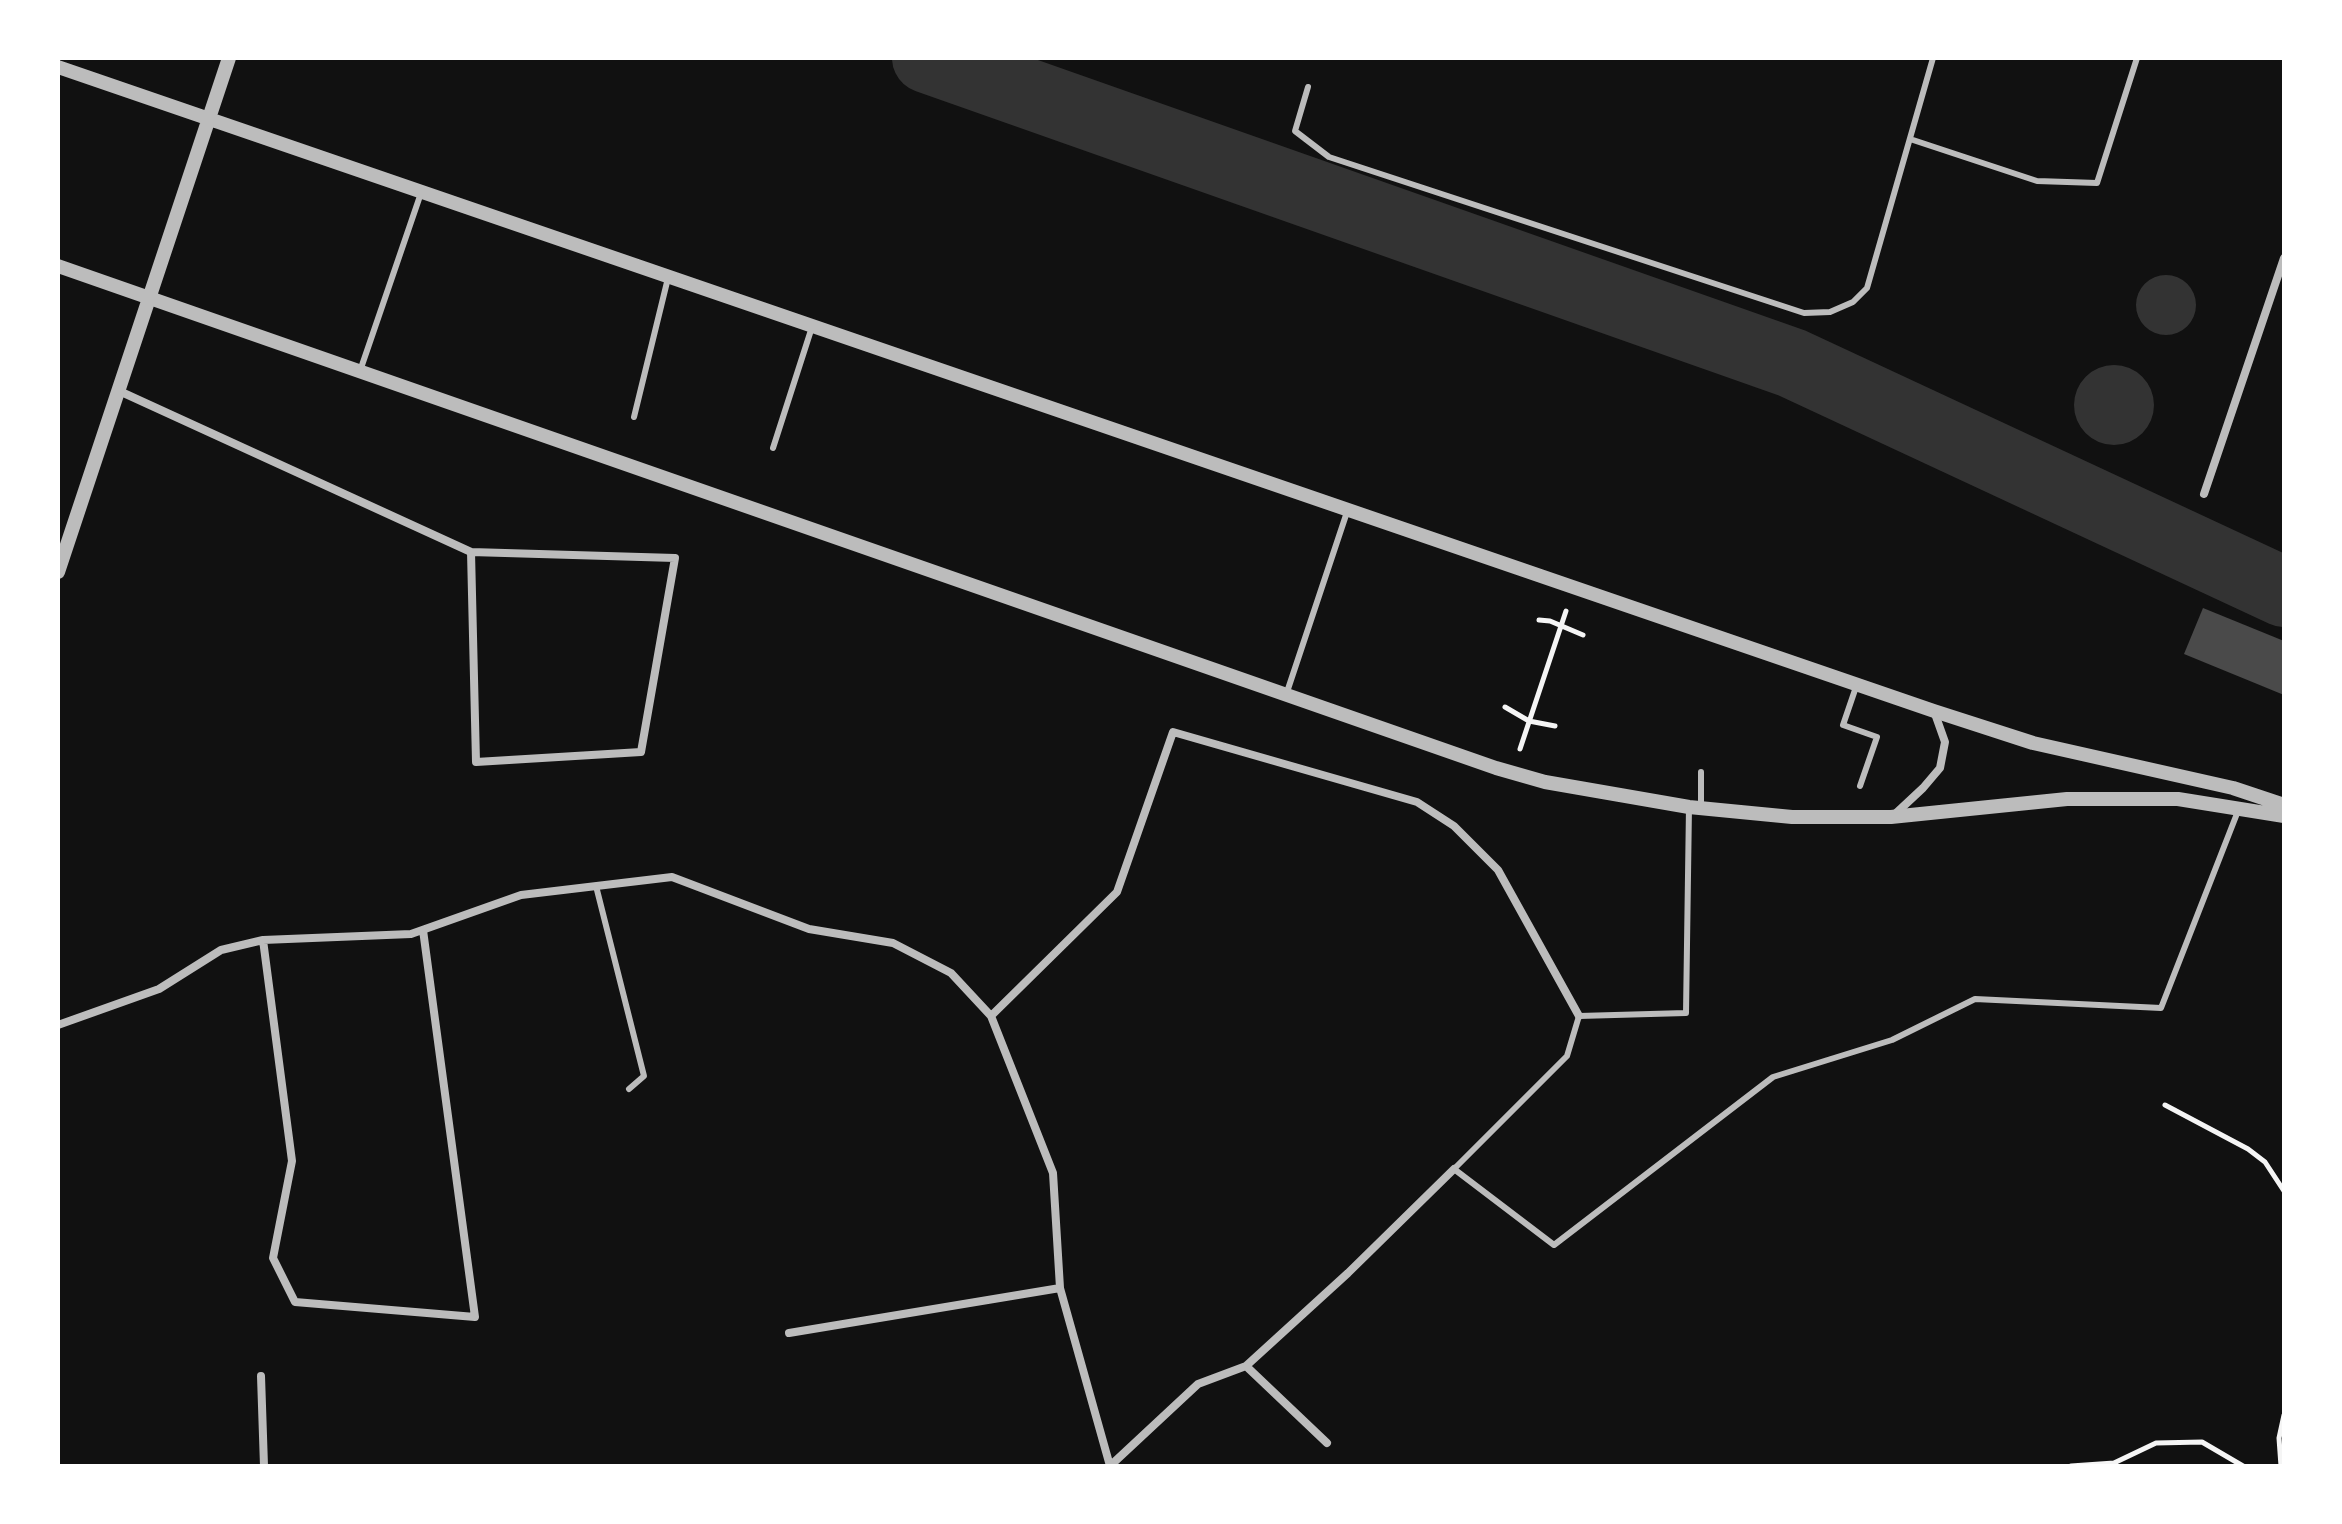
<!DOCTYPE html>
<html>
<head>
<meta charset="utf-8">
<style>
  body { margin:0 }
  #map { position:relative; width:2342px; height:1524px; overflow:hidden; background:#111; font-family:"DM Sans",sans-serif }
  canvas { display:block }
  .frame { position:absolute; inset:0; border:60px solid #fff; pointer-events:none }
</style>
</head>
<body>
<div id="map">
<canvas width="2342" height="1524"></canvas>
<div class="frame"></div>
</div>
<script>
const context = document.querySelector('canvas').getContext('2d');
context.lineJoin = 'round';
function fillPath(path, color) {
  context.fillStyle = color;
  context.fill(path, 'evenodd');
}
function shape(rows) {
  const path = new Path2D();
  for (const r of rows) {
    if (r.length === 3) {
      path.moveTo(r[0] + r[2], r[1]);
      path.arc(r[0], r[1], r[2], 0, 2 * Math.PI);
      continue;
    }
    path.moveTo(r[0], r[1]);
    for (let i = 2; i < r.length; i += 2) path.lineTo(r[i], r[i + 1]);
  }
  return path;
}
function stroke(path, color, width, dash) {
  context.strokeStyle = color;
  context.lineWidth = width;
  context.lineCap = dash ? 'butt' : 'round';
  context.setLineDash(dash || []);
  context.stroke(path);
}
fillPath(shape([
  [2166,305,30],
  [2114,405,40]
]), '#333');
stroke(shape([
  [927,58,1792,363,2284,592]
]), '#333', 70);
fillPath(shape([
  [2203,608,2284,641,2284,695,2184,654]
]), '#4a4a4a');
stroke(shape([
  [1539,620,1550,621,1583,635],
  [1505,707,1529,721,1555,726],
  [1520,749,1566,611],
  [2165,1105,2248,1149,2265,1162,2284,1191],
  [2071,1466,2114,1463,2156,1443,2202,1442,2243,1466],
  [2281,1466,2279,1438,2284,1415]
]), '#f5f5f5', 5);
stroke(shape([
  [1308,87,1295,131,1329,157,1804,313,1830,312,1853,302,1867,288,1933,58],
  [1910,139,2037,181,2097,183,2137,58],
  [360,371,421,193],
  [634,417,668,278],
  [773,448,812,327],
  [1857,684,1843,725,1877,737,1860,786],
  [1286,695,1348,509],
  [1689,807,1686,1013,1579,1016,1567,1056,1454,1169,1554,1245,1773,1077,1892,1040,1975,999,2161,1008,2238,811],
  [1701,808,1701,772],
  [596,886,644,1076,629,1089]
]), '#bcbcbc', 6);
stroke(shape([
  [117,390,471,552,476,762,641,752,675,558,471,552],
  [2204,494,2284,258],
  [1893,816,1923,788,1940,768,1945,742,1934,711],
  [263,940,292,1161,273,1258,295,1302,475,1317,423,930],
  [991,1016,1117,892,1173,732,1417,802,1454,826,1498,870,1579,1016],
  [58,1025,159,989,221,950,263,940,411,934,521,895,672,877,809,929,893,943,951,973,991,1016,1053,1173,1060,1288,1110,1466],
  [789,1333,1060,1288],
  [1246,1366,1327,1443],
  [261,1376,264,1466],
  [1110,1466,1198,1384,1246,1366,1348,1273,1454,1169]
]), '#bcbcbc', 8);
stroke(shape([
  [58,67,1934,711,2033,743,2233,788,2284,805],
  [58,266,1496,768,1545,782,1689,807,1792,817,1891,817,2067,799,2178,799,2284,816],
  [58,572,229,58]
]), '#bcbcbc', 14);
</script>
</body>
</html>
